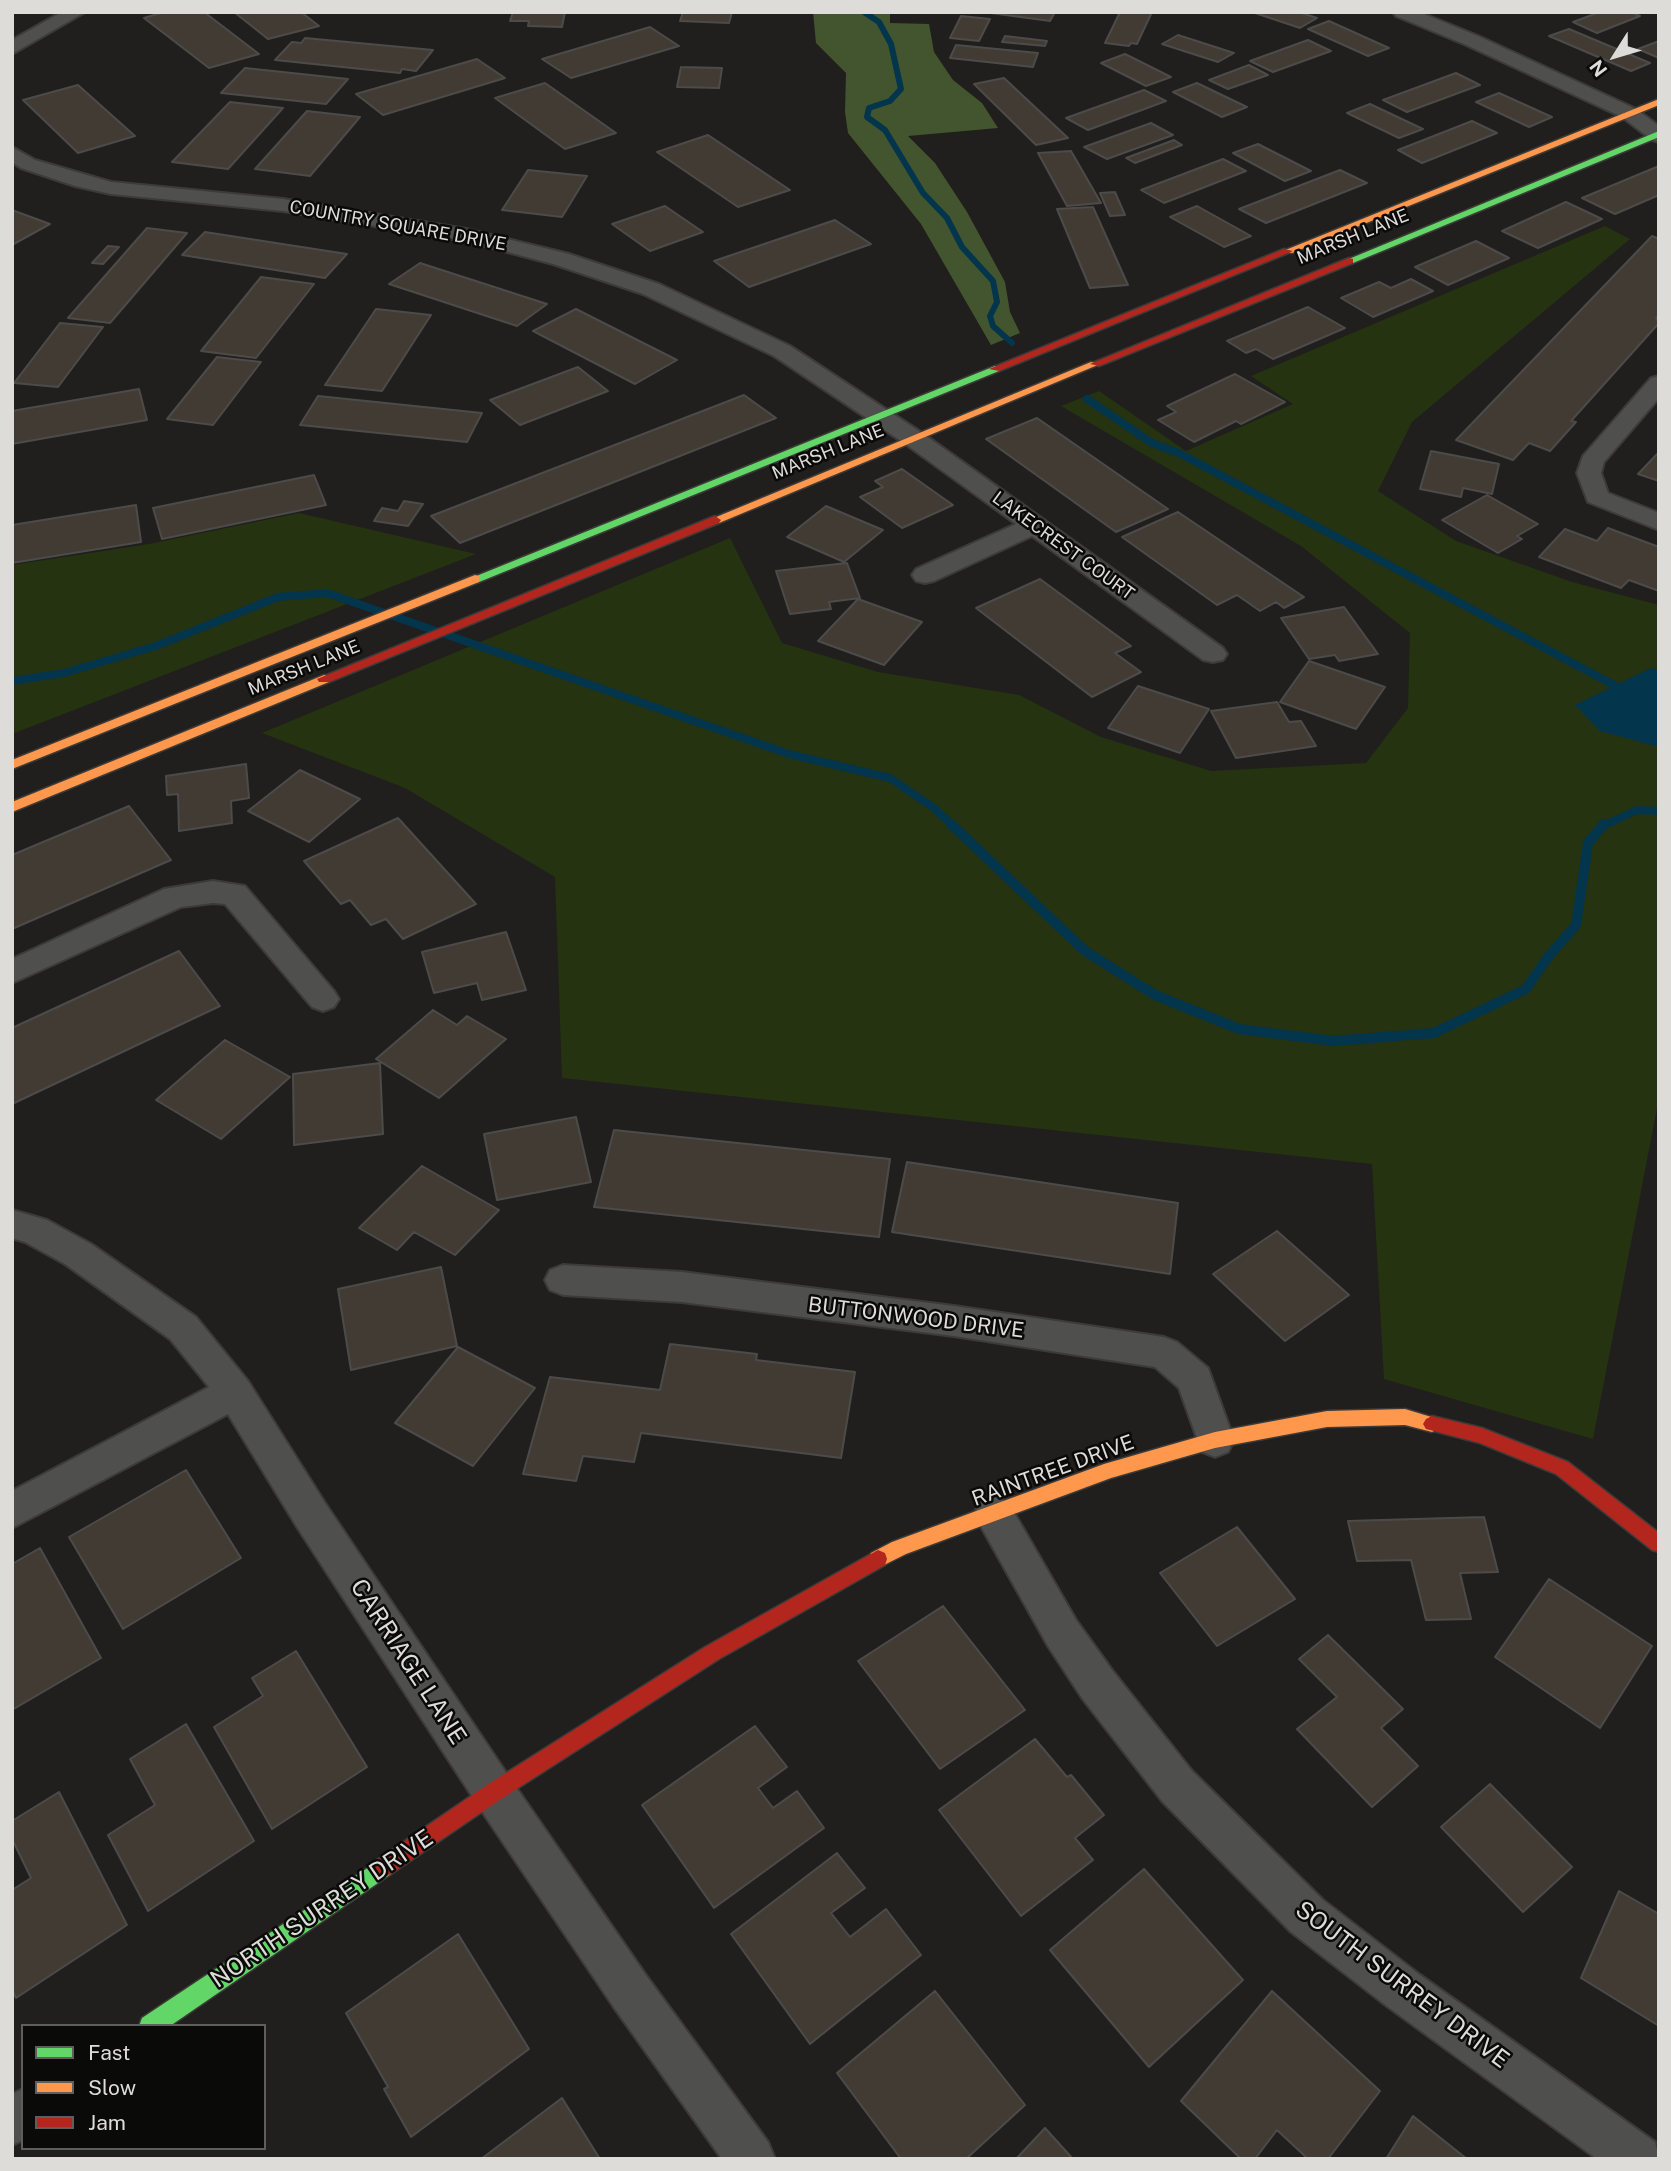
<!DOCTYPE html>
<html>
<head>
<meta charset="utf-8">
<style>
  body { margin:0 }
  #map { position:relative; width:1671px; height:2171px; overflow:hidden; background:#201f1d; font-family:"Public Sans",sans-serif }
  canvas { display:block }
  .frame { position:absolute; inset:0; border:14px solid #dddcd9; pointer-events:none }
  .legend { position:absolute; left:21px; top:2024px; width:245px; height:126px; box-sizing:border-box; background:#0a0a08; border:2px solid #5e5e5c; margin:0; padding:9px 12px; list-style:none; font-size:21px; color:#dddcd9 }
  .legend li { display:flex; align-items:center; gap:14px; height:35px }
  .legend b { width:35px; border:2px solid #5e5e5c }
  .north { position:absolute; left:1580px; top:21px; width:70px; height:70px; -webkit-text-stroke:5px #0a0a08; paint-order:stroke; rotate:233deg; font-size:19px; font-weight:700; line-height:28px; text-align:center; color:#dddcd9 }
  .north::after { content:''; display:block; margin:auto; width:24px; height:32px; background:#dddcd9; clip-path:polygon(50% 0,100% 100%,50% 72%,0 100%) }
</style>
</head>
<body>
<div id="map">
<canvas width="1671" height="2171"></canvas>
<div class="frame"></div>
<ul class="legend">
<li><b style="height:9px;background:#63d668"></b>Fast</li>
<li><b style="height:9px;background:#ff974d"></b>Slow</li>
<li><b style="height:9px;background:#b3261e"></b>Jam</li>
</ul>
<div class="north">N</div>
</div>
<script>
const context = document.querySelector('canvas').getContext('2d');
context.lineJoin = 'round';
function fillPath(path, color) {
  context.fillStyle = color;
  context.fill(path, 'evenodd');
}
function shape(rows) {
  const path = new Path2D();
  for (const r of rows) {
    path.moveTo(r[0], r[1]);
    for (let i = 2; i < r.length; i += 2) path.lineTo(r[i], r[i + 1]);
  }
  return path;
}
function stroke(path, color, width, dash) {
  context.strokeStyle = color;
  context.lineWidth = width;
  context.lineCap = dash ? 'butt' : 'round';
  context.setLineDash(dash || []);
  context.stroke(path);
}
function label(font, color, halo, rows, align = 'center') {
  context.font = font + ' "Public Sans",sans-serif';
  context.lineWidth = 5;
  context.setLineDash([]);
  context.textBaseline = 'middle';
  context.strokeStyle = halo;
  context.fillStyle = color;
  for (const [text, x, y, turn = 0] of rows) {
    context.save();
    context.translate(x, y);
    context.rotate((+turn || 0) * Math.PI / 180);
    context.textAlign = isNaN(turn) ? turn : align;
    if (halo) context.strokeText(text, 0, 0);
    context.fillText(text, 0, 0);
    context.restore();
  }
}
fillPath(shape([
  [1605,226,1630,239,1412,422,1378,491,1456,541,1572,582,1659,605,1659,1098,1593,1439,1384,1379,1372,1164,562,1078,555,877,405,788,262,733,730,538,782,643,878,672,1019,695,1101,737,1211,771,1366,763,1408,708,1410,633,1301,546,1061,406,1099,391,1186,451,1293,404,1251,376],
  [299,513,476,554,12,734,12,565,149,544]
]), '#253311');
fillPath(shape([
  [813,12,890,12,890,23,929,24,934,52,953,80,982,103,998,128,908,136,935,163,967,212,1005,282,1010,312,1020,333,991,345,921,224,848,133,845,112,846,73,816,43]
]), '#43552e');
fillPath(shape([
  [1651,668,1659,670,1659,747,1600,731,1575,705]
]), '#03354d');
stroke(shape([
  [864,12,879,22,891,44,901,89,890,101,869,108,867,117,885,130,923,193,947,218,962,247,993,281,997,302,990,316,993,326,1012,343]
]), '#03354d', 6);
stroke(shape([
  [1087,399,1152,443,1181,454,1625,691],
  [12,681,64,673,156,646,278,597,327,593,789,754,890,778,934,808,953,826],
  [1603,826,1637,810,1659,811]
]), '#03354d', 8);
stroke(shape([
  [951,824,1085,951,1155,995,1239,1029,1333,1041,1434,1033,1526,989,1548,957,1576,925,1588,843,1604,824]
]), '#03354d', 10);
const building = shape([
  [164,12,204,12,259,54,209,68,144,18,164,12],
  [234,12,301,12,319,26,268,39,234,12],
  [513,12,565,12,562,27,528,26,529,21,510,21,513,12],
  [683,12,732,12,729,23,680,21,683,12],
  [983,12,1055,12,1050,21,983,12],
  [1120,12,1152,12,1137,44,1131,43,1129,46,1105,43,1120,12],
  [1252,12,1299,12,1317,18,1300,28,1252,12],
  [1600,12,1631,12,1640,16,1597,33,1573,22,1600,12],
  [961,16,990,19,979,41,950,38,961,16],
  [1329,21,1389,48,1368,56,1308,29,1329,21],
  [650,27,679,46,571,78,542,59,650,27],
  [1569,29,1650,63,1631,71,1549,36,1569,29],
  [1178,35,1234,53,1218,62,1162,44,1178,35],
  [1005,36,1047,41,1045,46,1002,42,1005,36],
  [305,38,433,50,416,71,402,69,400,73,275,60,292,42,301,43,305,38],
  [1308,40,1331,51,1273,72,1250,61,1308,40],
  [1659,41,1659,58,1638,49,1659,41],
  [956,45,1038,53,1033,67,950,58,956,45],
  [1125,54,1171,77,1146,86,1101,63,1125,54],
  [477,59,505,78,383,115,356,94,477,59],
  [1249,65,1268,75,1228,89,1209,80,1249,65],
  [681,67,722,68,719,88,677,87,681,67],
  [245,68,348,79,326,104,221,93,245,68],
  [1456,73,1480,85,1407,112,1383,100,1456,73],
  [1004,78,1068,138,1036,145,974,84,1004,78],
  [545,83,616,133,565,149,495,98,545,83],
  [1197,83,1247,107,1222,117,1173,92,1197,83],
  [78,85,135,136,78,153,23,100,78,85],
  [1144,90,1166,101,1088,130,1066,118,1144,90],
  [1499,93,1552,117,1529,127,1476,102,1499,93],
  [230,102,283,108,228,169,172,162,230,102],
  [1370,104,1423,129,1399,138,1347,113,1370,104],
  [307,111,360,117,310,176,255,169,307,111],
  [1472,121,1497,133,1422,163,1398,150,1472,121],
  [1151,123,1173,135,1107,159,1084,147,1151,123],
  [708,135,790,190,738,207,657,152,708,135],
  [1174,140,1182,145,1135,163,1126,158,1174,140],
  [1258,144,1311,171,1285,181,1233,153,1258,144],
  [1071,151,1101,203,1067,206,1038,153,1071,151],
  [1223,159,1246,171,1164,203,1141,190,1223,159],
  [1659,166,1659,195,1615,214,1582,198,1659,166],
  [528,170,587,176,562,217,502,210,528,170],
  [1340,170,1367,183,1266,223,1239,209,1340,170],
  [1115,192,1125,215,1110,216,1100,193,1115,192],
  [1566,202,1602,219,1538,248,1502,231,1566,202],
  [665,206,703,232,650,251,612,224,665,206],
  [1197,206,1251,236,1224,247,1170,217,1197,206],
  [1093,207,1128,285,1090,288,1057,209,1093,207],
  [12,210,50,224,12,245,12,210],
  [835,220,871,244,749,287,714,261,835,220],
  [147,228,187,233,110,323,68,318,147,228],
  [205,232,347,254,325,278,182,255,205,232],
  [1652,236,1659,239,1659,315,1656,318,1659,323,1571,421,1576,422,1550,451,1529,443,1513,460,1456,440,1652,236],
  [1476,241,1509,258,1448,285,1415,267,1476,241],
  [108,246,119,247,103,264,92,263,108,246],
  [420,263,547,304,517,326,389,284,420,263],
  [261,277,314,284,256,358,201,351,261,277],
  [1411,279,1433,291,1373,317,1341,298,1379,282,1391,288,1411,279],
  [1308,307,1345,328,1273,359,1256,349,1246,353,1227,341,1308,307],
  [376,309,431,315,382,391,325,385,376,309],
  [576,309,677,360,635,384,533,331,576,309],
  [60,323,103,327,58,387,14,383,60,323],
  [217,357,261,362,213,425,167,419,217,357],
  [578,367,608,391,520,425,490,400,578,367],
  [1235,374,1285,402,1241,424,1236,421,1194,442,1158,420,1176,412,1167,406,1235,374],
  [139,389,147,420,12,444,12,411,139,389],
  [744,395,776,418,460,543,431,516,744,395],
  [318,396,482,413,467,442,300,425,318,396],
  [1037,418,1168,509,1116,532,986,439,1037,418],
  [1431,451,1499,464,1492,494,1463,488,1461,497,1420,489,1431,451],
  [1659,452,1659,481,1638,474,1659,452],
  [902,469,953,505,902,528,860,497,883,487,875,481,902,469],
  [314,475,326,505,162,539,153,508,314,475],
  [1487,495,1538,524,1517,536,1522,539,1498,553,1442,520,1487,495],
  [404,501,423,504,408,526,374,521,382,508,398,511,404,501],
  [136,505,141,542,12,563,12,525,136,505],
  [826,506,883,530,844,562,787,537,826,506],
  [1178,512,1304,597,1284,608,1276,602,1260,611,1237,595,1217,605,1122,537,1178,512],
  [1608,528,1659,547,1659,591,1629,580,1621,588,1539,557,1565,529,1597,541,1608,528],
  [847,563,860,598,829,602,831,609,790,614,776,571,847,563],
  [1040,579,1131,646,1115,653,1141,672,1092,697,976,608,1040,579],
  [858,599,922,622,884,665,818,641,858,599],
  [1344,607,1378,654,1339,661,1335,655,1309,659,1281,618,1344,607],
  [1309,661,1385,687,1356,729,1280,702,1309,661],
  [1138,686,1209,709,1180,753,1108,728,1138,686],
  [1277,702,1289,722,1301,721,1316,746,1236,758,1211,711,1277,702],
  [246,764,249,798,231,801,232,823,179,831,178,794,167,795,166,776,246,764],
  [300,770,360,799,309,842,248,811,300,770],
  [129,806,171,860,12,929,12,855,129,806],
  [398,818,476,904,403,939,386,919,371,925,350,900,341,904,304,861,398,818],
  [506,932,526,990,482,1000,477,983,434,993,422,952,506,932],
  [179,951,220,1006,12,1104,12,1028,179,951],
  [433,1010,457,1025,467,1016,506,1039,439,1098,376,1059,433,1010],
  [225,1040,290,1077,221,1139,156,1100,225,1040],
  [380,1063,383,1134,294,1145,293,1074,380,1063],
  [576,1117,591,1182,497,1200,484,1134,576,1117],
  [614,1130,890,1159,879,1237,594,1207,614,1130],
  [907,1162,1178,1203,1170,1274,892,1232,907,1162],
  [422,1166,499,1210,455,1255,414,1232,397,1250,359,1228,422,1166],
  [1277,1231,1349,1295,1285,1341,1213,1274,1277,1231],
  [441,1267,457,1346,351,1370,338,1289,441,1267],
  [670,1344,757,1354,756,1360,855,1372,841,1458,641,1433,634,1462,583,1456,576,1481,523,1474,550,1377,660,1390,670,1344],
  [458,1347,535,1388,473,1466,395,1423,458,1347],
  [186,1470,241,1558,123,1629,69,1537,186,1470],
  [1484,1517,1498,1572,1460,1573,1471,1619,1426,1620,1411,1560,1357,1561,1348,1521,1484,1517],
  [1237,1527,1295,1599,1217,1646,1160,1573,1237,1527],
  [40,1548,101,1658,12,1710,12,1564,40,1548],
  [1549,1579,1652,1646,1600,1728,1495,1657,1549,1579],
  [943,1606,1025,1710,940,1769,858,1661,943,1606],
  [1328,1635,1403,1709,1381,1728,1418,1766,1372,1807,1297,1729,1337,1697,1299,1659,1328,1635],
  [296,1651,367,1767,272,1829,214,1727,263,1696,252,1678,296,1651],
  [186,1724,254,1841,148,1911,108,1835,155,1805,130,1759,186,1724],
  [755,1726,787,1767,758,1788,773,1808,797,1791,824,1828,714,1908,642,1805,755,1726],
  [1035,1739,1067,1777,1071,1775,1104,1815,1075,1838,1093,1860,1021,1916,939,1810,1035,1739],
  [1490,1784,1572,1867,1523,1912,1441,1827,1490,1784],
  [59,1792,127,1925,16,1998,12,1989,12,1890,31,1878,12,1839,12,1821,59,1792],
  [837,1853,865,1888,831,1913,850,1937,886,1909,921,1955,810,2044,731,1934,837,1853],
  [1144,1869,1243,1980,1149,2067,1050,1950,1144,1869],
  [1619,1891,1659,1914,1659,2026,1581,1978,1619,1891],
  [458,1934,529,2049,411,2137,384,2089,388,2087,346,2013,458,1934],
  [935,1991,1025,2105,966,2159,901,2159,837,2073,935,1991],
  [1272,1991,1380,2091,1328,2159,1308,2159,1277,2130,1255,2159,1241,2159,1181,2101,1272,1991],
  [562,2098,600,2159,481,2159,562,2098],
  [1413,2116,1467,2159,1386,2159,1413,2116],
  [1045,2128,1073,2159,1016,2159,1045,2128]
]);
fillPath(building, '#423b34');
stroke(building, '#4c4b4a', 2);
const street = shape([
  [62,12,85,12,12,54,12,40,62,12],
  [1393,12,1419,12,1478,36,1636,109,1659,126,1659,142,1652,140,1622,117,1464,44,1396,16,1393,12],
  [12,147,35,160,111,182,283,199,466,229,569,254,659,284,790,346,922,433,1223,648,1227,654,1223,660,1213,662,1203,660,1032,536,934,581,925,583,916,581,912,575,916,569,1016,524,904,443,774,356,643,294,553,264,466,241,283,211,111,194,75,186,21,168,12,162,12,147],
  [1659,376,1659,398,1604,462,1601,473,1608,493,1659,513,1659,530,1588,502,1577,473,1583,456,1651,378,1659,376],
  [213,881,245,886,334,991,339,999,334,1007,323,1011,312,1007,225,904,213,903,181,907,12,983,12,959,164,889,213,881],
  [12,1210,47,1220,91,1244,196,1317,248,1381,325,1503,509,1777,645,1974,768,2142,775,2159,722,2159,613,2006,479,1807,297,1527,228,1414,12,1528,12,1491,209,1387,170,1339,65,1264,25,1242,12,1238,12,1210],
  [563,1265,682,1272,954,1306,1164,1337,1177,1342,1208,1368,1234,1440,1228,1452,1215,1457,1202,1452,1179,1388,1155,1367,954,1336,682,1302,563,1295,550,1290,545,1280,550,1270,563,1265],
  [994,1497,1008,1502,1076,1620,1112,1670,1192,1771,1323,1900,1420,1975,1655,2142,1659,2159,1597,2159,1388,2007,1291,1932,1162,1801,1082,1698,1048,1646,974,1514,980,1502,994,1497],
  [23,2089,23,2140,12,2145,12,2094,23,2089]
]);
const fast = shape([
  [1659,131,1659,137,1353,263,1344,261,1659,131],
  [995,366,1001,369,999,371,479,582,475,583,469,579,995,366],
  [384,1857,391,1860,394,1867,391,1874,170,2026,139,2026,142,2018,384,1857]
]);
const slow = shape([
  [1659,99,1659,105,1292,253,1283,251,1659,99],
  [1091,362,1100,364,719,523,711,523,709,520,1091,362],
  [475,575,479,576,479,582,12,769,12,760,475,575],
  [324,675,329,676,329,682,12,812,12,802,324,675],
  [1405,1409,1438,1419,1441,1424,1438,1429,1432,1432,1405,1425,1327,1427,1215,1448,1111,1478,906,1554,878,1568,871,1565,869,1559,871,1553,892,1542,1104,1464,1215,1432,1327,1411,1405,1409]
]);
const jam = shape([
  [1284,249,1293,251,999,371,989,369,1284,249],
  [1349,258,1353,259,1353,263,1099,366,1090,364,1349,258],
  [715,516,721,520,719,523,329,682,319,682,317,679,715,516],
  [1432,1416,1482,1428,1568,1462,1659,1533,1659,1552,1652,1550,1556,1474,1480,1443,1426,1429,1423,1424,1426,1419,1432,1416],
  [878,1550,885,1553,887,1559,885,1565,719,1659,501,1799,391,1874,384,1877,377,1874,374,1867,377,1860,487,1785,705,1647,878,1550]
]);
stroke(street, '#3c3b39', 4);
stroke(fast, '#3c3b39', 3);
stroke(slow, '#3c3b39', 3);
stroke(jam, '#3c3b39', 3);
fillPath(street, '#4f4f4e');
fillPath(fast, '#63d668');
fillPath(slow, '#ff974d');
fillPath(jam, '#b3261e');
label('18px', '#dddcd9', '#0a0a08', [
  ["COUNTRY SQUARE DRIVE",398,226,10],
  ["MARSH LANE",1353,237,-22],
  ["MARSH LANE",828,452,-22],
  ["LAKECREST COURT",1063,546,36],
  ["MARSH LANE",304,668,-22]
]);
label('21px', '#dddcd9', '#0a0a08', [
  ["BUTTONWOOD DRIVE",916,1318,7],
  ["RAINTREE DRIVE",1053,1471,-20]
]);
label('24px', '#dddcd9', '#0a0a08', [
  ["CARRIAGE LANE",408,1662,57],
  ["NORTH SURREY DRIVE",322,1909,-34],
  ["SOUTH SURREY DRIVE",1402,1985,37]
]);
</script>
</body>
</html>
